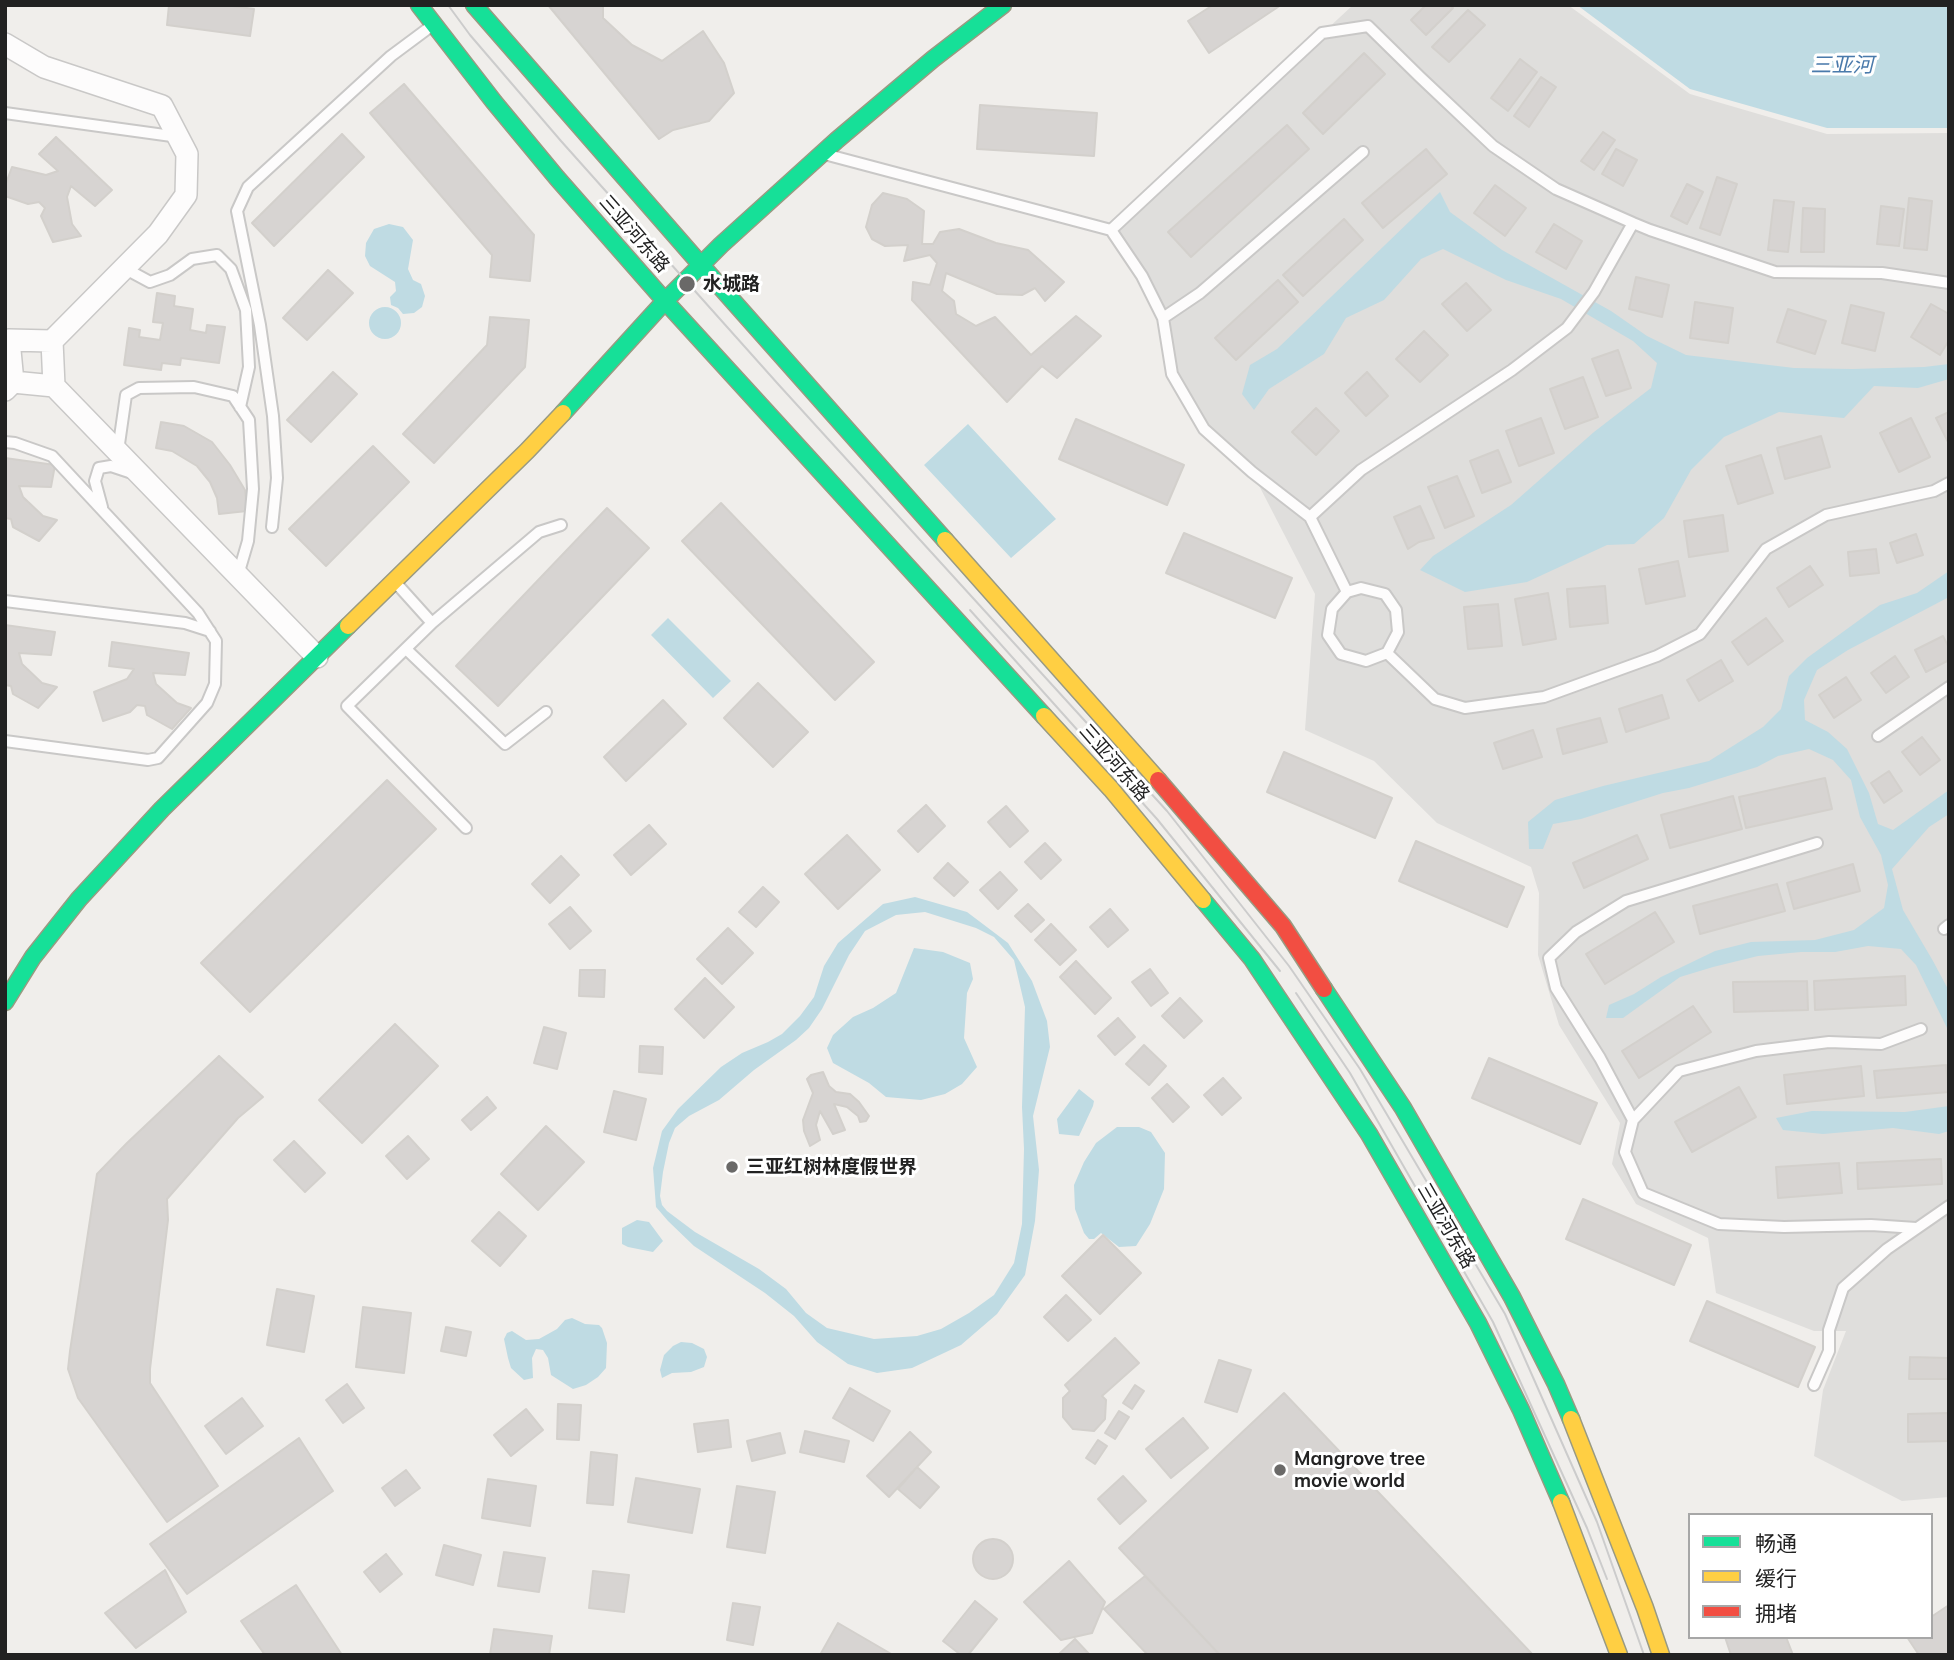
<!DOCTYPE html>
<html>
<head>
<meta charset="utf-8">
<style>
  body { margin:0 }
  #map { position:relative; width:1954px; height:1660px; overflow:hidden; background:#f0eeeb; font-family:Mulish,"Noto Sans SC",sans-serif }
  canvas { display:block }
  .frame { position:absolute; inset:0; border:7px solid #222; pointer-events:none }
  .legend { position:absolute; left:1688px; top:1513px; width:245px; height:126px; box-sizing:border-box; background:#fff; border:2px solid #a7a7a7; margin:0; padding:9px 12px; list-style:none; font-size:21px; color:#222 }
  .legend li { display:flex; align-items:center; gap:14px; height:35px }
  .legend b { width:35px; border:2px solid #a7a7a7 }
</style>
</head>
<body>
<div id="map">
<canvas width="1954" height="1660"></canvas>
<div class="frame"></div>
<ul class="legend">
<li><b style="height:9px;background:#16e098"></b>畅通</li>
<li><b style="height:9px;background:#ffcf43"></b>缓行</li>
<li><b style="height:9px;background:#f24e42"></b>拥堵</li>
</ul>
</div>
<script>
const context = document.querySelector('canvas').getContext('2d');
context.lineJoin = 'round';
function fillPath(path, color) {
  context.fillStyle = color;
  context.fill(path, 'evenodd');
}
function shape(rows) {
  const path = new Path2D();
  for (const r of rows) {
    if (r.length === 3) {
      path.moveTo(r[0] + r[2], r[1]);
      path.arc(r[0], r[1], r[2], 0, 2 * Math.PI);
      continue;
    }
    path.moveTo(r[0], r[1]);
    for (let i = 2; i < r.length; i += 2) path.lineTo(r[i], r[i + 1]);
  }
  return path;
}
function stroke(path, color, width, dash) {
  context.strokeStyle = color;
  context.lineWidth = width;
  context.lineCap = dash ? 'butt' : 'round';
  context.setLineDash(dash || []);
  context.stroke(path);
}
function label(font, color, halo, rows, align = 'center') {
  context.font = font + ' Mulish,"Noto Sans SC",sans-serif';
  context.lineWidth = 6;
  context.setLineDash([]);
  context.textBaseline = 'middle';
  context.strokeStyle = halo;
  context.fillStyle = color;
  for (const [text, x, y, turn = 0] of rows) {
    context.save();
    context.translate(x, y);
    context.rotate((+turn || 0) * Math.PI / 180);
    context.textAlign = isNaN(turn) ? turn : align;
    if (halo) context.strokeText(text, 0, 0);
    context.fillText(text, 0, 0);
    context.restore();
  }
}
fillPath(shape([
  [1353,5,1568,5,1690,94,1827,134,1949,133,1949,1497,1902,1501,1814,1456,1823,1390,1846,1331,1814,1331,1716,1293,1708,1238,1636,1204,1612,1164,1620,1123,1559,1025,1538,955,1539,893,1531,867,1437,823,1374,761,1305,730,1315,594,1252,472,1204,429,1172,374,1163,318,1111,230]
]), '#dfdedc');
fillPath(shape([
  [1577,5,1949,5,1949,128,1827,128,1690,89],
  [1440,192,1450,212,1502,250,1611,311,1647,336,1686,355,1794,368,1852,369,1924,367,1949,364,1949,379,1918,388,1874,386,1844,418,1779,412,1724,437,1691,470,1664,518,1634,544,1607,545,1527,582,1465,592,1420,570,1433,556,1511,505,1594,432,1651,388,1657,363,1633,341,1561,299,1506,280,1443,249,1421,259,1384,300,1346,318,1324,354,1269,389,1254,410,1242,394,1250,365,1277,349],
  [389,224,403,227,413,240,408,269,413,280,421,284,425,296,422,307,414,313,403,314,398,308,391,305,390,297,396,291,395,282,370,266,365,256,366,243,374,229],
  [385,323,16],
  [968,424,1056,519,1011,558,924,465],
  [1949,571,1949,597,1848,650,1817,670,1804,700,1805,720,1828,732,1847,749,1869,793,1878,824,1893,830,1949,790,1949,814,1929,827,1892,869,1903,910,1933,961,1949,991,1949,1032,1916,965,1901,949,1868,946,1835,952,1801,952,1758,956,1713,967,1680,977,1623,1018,1606,1018,1609,1005,1634,994,1661,977,1715,951,1751,942,1815,940,1854,930,1884,908,1888,885,1881,855,1860,817,1851,780,1833,760,1809,749,1778,756,1757,767,1689,788,1663,793,1581,819,1553,824,1543,849,1529,849,1528,822,1555,800,1603,786,1709,761,1763,727,1781,709,1789,676,1807,658,1880,605,1917,593],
  [668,618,731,681,713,698,651,635],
  [915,897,967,912,1008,943,1032,981,1047,1021,1050,1047,1033,1116,1039,1170,1035,1221,1025,1275,997,1314,961,1345,912,1368,877,1373,848,1364,817,1342,794,1316,765,1293,694,1246,668,1221,656,1207,653,1168,662,1131,678,1109,721,1067,742,1053,768,1042,782,1034,800,1016,814,997,824,966,838,943,883,904],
  [925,912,976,928,994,937,1014,960,1025,1007,1022,1107,1024,1149,1022,1224,1014,1263,994,1295,969,1313,941,1329,917,1336,874,1339,827,1328,806,1313,786,1289,759,1269,695,1232,667,1211,662,1205,660,1196,663,1172,669,1143,675,1128,689,1116,719,1100,754,1070,796,1040,809,1028,822,1009,849,955,865,931,896,915],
  [914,948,943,952,970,963,973,979,967,993,964,1038,977,1067,962,1084,945,1094,921,1100,886,1097,869,1083,833,1063,827,1048,833,1035,853,1017,873,1008,896,993],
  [1079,1089,1094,1101,1093,1106,1079,1136,1059,1134,1057,1119],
  [1949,1106,1949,1131,1939,1134,1893,1128,1823,1134,1783,1130,1776,1118,1812,1111,1905,1112],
  [1117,1127,1139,1127,1151,1132,1165,1153,1164,1189,1150,1224,1136,1246,1119,1247,1101,1233,1094,1239,1089,1239,1084,1233,1075,1209,1074,1185,1084,1162,1096,1143],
  [637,1220,649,1222,663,1241,653,1252,628,1247,622,1244,622,1228],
  [572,1318,585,1324,599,1325,602,1328,607,1343,606,1368,598,1377,586,1385,573,1389,551,1375,548,1358,543,1350,536,1349,532,1358,533,1378,524,1380,511,1368,508,1358,504,1339,507,1333,512,1331,526,1340,539,1339,557,1329,565,1320],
  [681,1342,692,1343,704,1349,707,1357,704,1367,691,1372,672,1373,662,1378,660,1370,664,1355,673,1346]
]), '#bfdbe3');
const building = shape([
  [169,5,225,5,254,9,250,36,167,25,169,5],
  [548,5,603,5,603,18,632,45,662,61,703,31,724,63,734,93,709,121,673,130,659,139,548,5],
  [1213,5,1281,5,1209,53,1188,21,1213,5],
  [1426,5,1450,5,1453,8,1426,35,1411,20,1426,5],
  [1468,10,1485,25,1449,62,1432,47,1468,10],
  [1364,53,1385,74,1323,134,1303,113,1364,53],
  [1520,59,1537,72,1508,111,1491,98,1520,59],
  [1541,77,1556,87,1529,127,1514,116,1541,77],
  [404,84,534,235,530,281,490,277,492,255,370,113,404,84],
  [980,105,1097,113,1094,156,977,149,980,105],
  [1287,125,1309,149,1191,257,1168,232,1287,125],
  [1603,132,1615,140,1594,170,1581,161,1603,132],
  [342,134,364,157,274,246,252,223,342,134],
  [56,137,112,190,95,206,71,186,67,197,72,224,81,236,53,242,41,216,45,208,39,202,28,204,5,196,5,186,12,167,46,175,58,171,39,154,56,137],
  [1426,149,1447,174,1383,228,1362,203,1426,149],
  [1616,149,1637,160,1623,186,1602,174,1616,149],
  [1717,177,1737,184,1720,235,1700,228,1717,177],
  [1687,184,1703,192,1687,224,1671,216,1687,184],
  [1495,185,1526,208,1505,236,1474,213,1495,185],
  [883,193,907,199,924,211,922,244,933,244,940,232,959,229,996,243,1028,250,1064,282,1045,301,1035,288,1022,295,997,294,946,273,942,291,954,301,956,314,976,326,995,317,1031,355,1076,316,1101,336,1057,378,1042,366,1007,402,912,300,913,282,930,285,937,263,930,255,904,261,908,245,885,246,872,239,866,227,872,205,883,193],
  [1909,198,1932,201,1927,250,1904,248,1909,198],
  [1774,200,1794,202,1788,252,1768,250,1774,200],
  [1881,206,1904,209,1899,246,1877,244,1881,206],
  [1803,208,1825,209,1824,252,1801,252,1803,208],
  [1344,219,1363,240,1303,296,1283,275,1344,219],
  [1554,224,1582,241,1566,269,1536,252,1554,224],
  [328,270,353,293,307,340,283,318,328,270],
  [1636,277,1669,285,1662,317,1629,309,1636,277],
  [1278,280,1298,302,1236,360,1215,338,1278,280],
  [1466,283,1491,310,1467,331,1442,304,1466,283],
  [157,293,175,296,174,306,193,309,190,330,206,333,207,325,225,327,219,363,181,358,180,365,162,363,161,370,124,365,129,328,140,330,139,337,160,340,163,323,153,322,157,293],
  [1695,302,1733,308,1728,343,1690,338,1695,302],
  [1931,304,1949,314,1949,340,1940,355,1911,337,1931,304],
  [1851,305,1884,313,1875,351,1842,343,1851,305],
  [1788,309,1826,321,1815,354,1777,342,1788,309],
  [490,317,529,320,525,367,434,463,403,434,487,345,490,317],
  [1424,331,1448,355,1420,382,1396,359,1424,331],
  [1618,350,1631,388,1606,396,1592,359,1618,350],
  [333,372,357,394,311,442,287,420,333,372],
  [1367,372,1388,396,1366,416,1345,393,1367,372],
  [1583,377,1598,417,1565,429,1550,389,1583,377],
  [1316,408,1339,431,1316,455,1292,432,1316,408],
  [1949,412,1949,444,1936,418,1949,412],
  [1541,418,1554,453,1519,466,1506,431,1541,418],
  [1911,418,1930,457,1899,472,1880,433,1911,418],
  [1076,419,1184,465,1167,505,1059,459,1076,419],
  [161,422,184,426,212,442,230,465,245,490,247,511,219,514,217,498,210,482,197,466,172,451,156,448,161,422],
  [1821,436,1830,467,1785,479,1777,448,1821,436],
  [373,446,409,482,326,566,289,529,373,446],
  [1498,450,1511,482,1482,493,1470,461,1498,450],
  [1761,455,1773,493,1738,504,1726,466,1761,455],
  [5,458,55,465,51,487,19,486,23,497,43,516,57,520,39,541,13,527,11,519,5,518,5,458],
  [1457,476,1474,516,1445,528,1428,487,1457,476],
  [721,503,874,662,835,700,682,541,721,503],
  [1420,506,1434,538,1419,542,1408,549,1394,517,1420,506],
  [607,508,649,548,498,706,456,666,607,508],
  [1723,515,1728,551,1689,557,1684,521,1723,515],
  [1184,533,1292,578,1275,618,1166,573,1184,533],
  [1916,534,1923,555,1897,563,1890,543,1916,534],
  [1876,549,1879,573,1850,576,1848,552,1876,549],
  [1678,561,1685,596,1646,604,1639,569,1678,561],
  [1810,566,1823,585,1789,607,1777,588,1810,566],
  [1605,586,1608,623,1570,627,1567,589,1605,586],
  [1548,593,1556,639,1523,645,1515,599,1548,593],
  [1498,604,1502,646,1468,649,1464,607,1498,604],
  [1766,618,1783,641,1748,665,1732,642,1766,618],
  [5,625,55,632,51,655,19,653,22,664,42,683,57,687,38,708,13,694,11,686,5,685,5,625],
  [1943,636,1949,648,1949,660,1926,672,1915,650,1943,636],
  [112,642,189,653,185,675,153,673,156,684,177,703,191,708,172,729,147,715,145,706,137,705,130,712,103,721,94,692,127,679,134,669,109,666,112,642],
  [1895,656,1909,677,1886,693,1871,673,1895,656],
  [1721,660,1733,681,1699,701,1687,680,1721,660],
  [1846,677,1861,700,1834,718,1819,695,1846,677],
  [758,683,808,732,773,767,724,718,758,683],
  [1662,695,1669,718,1626,732,1619,709,1662,695],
  [663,700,686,724,626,781,604,757,663,700],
  [1600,718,1607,742,1563,754,1557,729,1600,718],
  [1533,730,1542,757,1503,769,1494,743,1533,730],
  [1922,737,1940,760,1920,775,1902,752,1922,737],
  [1284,752,1392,798,1375,838,1267,792,1284,752],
  [1889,771,1902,791,1884,803,1871,783,1889,771],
  [1825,778,1832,809,1746,828,1739,797,1825,778],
  [387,780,436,829,250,1012,201,963,387,780],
  [1733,796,1742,829,1670,848,1661,815,1733,796],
  [926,805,945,826,918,852,898,831,926,805],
  [1006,806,1028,831,1010,847,988,822,1006,806],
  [649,825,666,844,631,875,614,855,649,825],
  [847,835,880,870,838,909,805,874,847,835],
  [1637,835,1648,859,1584,888,1573,863,1637,835],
  [1416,841,1524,887,1507,927,1399,881,1416,841],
  [1045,843,1061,860,1041,879,1025,862,1045,843],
  [561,856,579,875,550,903,532,884,561,856],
  [948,863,968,882,954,896,934,878,948,863],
  [1853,864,1860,891,1794,909,1787,883,1853,864],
  [1000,872,1017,890,998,909,980,890,1000,872],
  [1777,884,1785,911,1700,934,1693,906,1777,884],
  [763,887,779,902,756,927,739,912,763,887],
  [1028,904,1044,920,1031,932,1015,916,1028,904],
  [570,907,591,931,570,949,549,924,570,907],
  [1110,909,1128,930,1108,947,1090,927,1110,909],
  [1655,912,1674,942,1605,984,1586,954,1655,912],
  [1051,924,1076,950,1060,965,1035,940,1051,924],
  [728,928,753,953,722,984,697,959,728,928],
  [1076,961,1111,998,1095,1014,1060,977,1076,961],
  [1150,969,1168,993,1151,1006,1132,982,1150,969],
  [580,970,605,970,604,997,579,996,580,970],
  [1905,976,1906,1005,1815,1010,1814,981,1905,976],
  [705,978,734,1007,704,1038,675,1009,705,978],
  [1807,981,1808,1010,1734,1012,1733,982,1807,981],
  [1180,998,1202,1021,1184,1038,1162,1016,1180,998],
  [1693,1006,1711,1032,1639,1078,1622,1051,1693,1006],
  [1118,1018,1135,1037,1115,1055,1098,1036,1118,1018],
  [395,1024,438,1066,362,1143,319,1100,395,1024],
  [544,1027,566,1033,557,1069,534,1063,544,1027],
  [1144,1045,1166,1066,1149,1085,1126,1064,1144,1045],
  [640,1046,663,1047,662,1074,639,1072,640,1046],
  [219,1056,263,1097,238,1118,167,1199,168,1220,150,1369,150,1383,218,1486,167,1522,78,1398,68,1369,70,1351,97,1174,127,1143,219,1056],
  [1489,1058,1597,1103,1580,1144,1472,1098,1489,1058],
  [1946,1065,1949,1092,1877,1098,1874,1071,1946,1065],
  [1861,1066,1864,1096,1787,1104,1784,1075,1861,1066],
  [823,1072,829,1086,836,1092,850,1094,859,1102,869,1116,866,1121,860,1122,858,1116,847,1107,834,1104,845,1130,833,1134,820,1111,816,1125,820,1140,810,1146,804,1131,803,1120,813,1093,807,1079,811,1075,823,1072],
  [1223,1078,1241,1098,1222,1115,1204,1095,1223,1078],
  [1167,1084,1189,1107,1173,1122,1152,1098,1167,1084],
  [1739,1087,1756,1117,1692,1152,1675,1122,1739,1087],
  [614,1091,646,1099,636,1140,604,1132,614,1091],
  [487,1097,496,1108,471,1130,462,1120,487,1097],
  [546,1126,584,1162,538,1210,501,1174,546,1126],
  [408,1136,429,1159,407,1179,386,1156,408,1136],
  [294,1141,325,1173,305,1192,274,1160,294,1141],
  [1941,1159,1942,1184,1858,1189,1857,1163,1941,1159],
  [1839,1163,1842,1193,1778,1198,1776,1167,1839,1163],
  [1583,1199,1691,1245,1674,1285,1566,1239,1583,1199],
  [499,1212,526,1236,500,1266,472,1241,499,1212],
  [1103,1235,1141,1273,1100,1314,1062,1276,1103,1235],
  [277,1289,314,1296,304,1352,267,1345,277,1289],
  [1066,1295,1091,1320,1068,1341,1044,1317,1066,1295],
  [1707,1301,1815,1347,1798,1387,1690,1341,1707,1301],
  [363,1307,411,1313,404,1373,356,1367,363,1307],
  [446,1327,471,1332,466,1356,441,1351,446,1327],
  [1115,1338,1139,1363,1102,1396,1106,1400,1105,1419,1094,1431,1073,1429,1063,1417,1063,1398,1070,1391,1065,1385,1115,1338],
  [1910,1357,1949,1358,1949,1379,1909,1379,1910,1357],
  [1219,1360,1251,1370,1237,1412,1205,1402,1219,1360],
  [347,1384,364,1408,343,1423,326,1400,347,1384],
  [1135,1385,1144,1391,1132,1409,1123,1403,1135,1385],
  [850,1388,890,1411,873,1441,833,1418,850,1388],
  [1284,1393,1533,1655,1220,1655,1119,1548,1284,1393],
  [242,1398,263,1426,226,1454,205,1426,242,1398],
  [558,1404,581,1405,579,1440,557,1439,558,1404],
  [526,1409,543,1430,511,1456,494,1435,526,1409],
  [1119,1411,1129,1417,1115,1439,1105,1433,1119,1411],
  [1949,1413,1949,1441,1908,1442,1908,1414,1949,1413],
  [1183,1418,1208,1448,1171,1478,1146,1449,1183,1418],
  [728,1420,731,1447,698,1452,694,1424,728,1420],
  [805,1431,849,1441,844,1462,800,1452,805,1431],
  [910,1432,931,1452,889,1497,867,1476,910,1432],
  [780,1433,785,1453,752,1461,747,1441,780,1433],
  [299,1438,333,1491,187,1594,150,1544,299,1438],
  [1098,1440,1107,1446,1095,1464,1086,1458,1098,1440],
  [591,1452,617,1455,613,1505,587,1503,591,1452],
  [917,1467,939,1487,920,1508,898,1489,917,1467],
  [406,1470,420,1488,395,1506,382,1488,406,1470],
  [1123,1476,1146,1501,1120,1524,1098,1499,1123,1476],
  [636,1478,700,1489,692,1533,628,1522,636,1478],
  [488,1479,536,1486,530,1526,482,1518,488,1479],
  [737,1486,775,1492,765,1553,727,1547,737,1486],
  [993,1559,20],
  [444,1545,481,1555,473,1585,436,1575,444,1545],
  [504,1552,545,1558,539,1592,498,1586,504,1552],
  [386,1554,402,1574,380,1592,364,1572,386,1554],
  [1069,1561,1105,1602,1092,1633,1061,1640,1024,1602,1069,1561],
  [165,1570,186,1612,136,1648,105,1613,165,1570],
  [593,1571,629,1575,624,1612,589,1608,593,1571],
  [1145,1576,1220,1655,1148,1655,1104,1609,1145,1576],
  [296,1585,342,1655,265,1655,241,1621,296,1585],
  [975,1601,997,1619,968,1655,961,1655,943,1641,975,1601],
  [733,1603,760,1607,753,1645,727,1640,733,1603],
  [1949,1605,1949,1655,1919,1655,1907,1637,1931,1637,1931,1617,1949,1605],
  [838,1623,893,1655,820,1655,838,1623],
  [494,1629,552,1636,549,1655,490,1655,494,1629],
  [1725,1637,1786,1637,1793,1655,1731,1655,1725,1637],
  [1075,1639,1090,1655,1058,1655,1075,1639]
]);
fillPath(building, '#d7d4d2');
stroke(building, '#d3d0cc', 2);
const lane = shape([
  [5,113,179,137],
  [828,155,1111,230,1322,33,1368,26,1420,77,1493,146,1556,189,1633,223,1650,230,1775,272,1882,273,1949,283],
  [1633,223,1594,292,1567,328,1512,370,1361,470,1310,517,1347,592,1361,588,1385,594,1396,610,1398,632,1387,653,1435,699,1465,708,1544,697,1657,656,1700,634,1766,549,1826,515,1934,491,1949,483],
  [1111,230,1142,276,1163,318,1172,374,1204,429,1252,472,1310,517],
  [124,268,150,282,170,275,192,259,217,255,231,269,246,310,249,367,240,407],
  [1163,318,1200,293,1363,152],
  [5,442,15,443,52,456,198,613,216,641,215,684,207,703,158,758,148,760,5,741],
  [118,451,126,395,139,388,194,387,233,396,249,420,253,489,248,541,238,575],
  [102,507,95,481,99,468,111,466,132,473],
  [272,527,277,478,273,416,260,325,237,211,248,187,391,56,430,27],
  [396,583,432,623,347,706,466,828],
  [1347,592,1332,609,1328,635,1341,654,1366,661,1387,653],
  [5,601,185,623,210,631],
  [432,623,539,532,561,525],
  [406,649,505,744,546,712],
  [1878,736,1949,687],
  [1944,929,1949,925],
  [1633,1120,1600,1058,1556,988,1549,958,1576,932,1626,901,1817,843],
  [1916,1228,1871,1225,1784,1227,1719,1224,1643,1193,1625,1152,1633,1120,1679,1071,1756,1051,1829,1042,1881,1044,1921,1029],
  [1814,1385,1829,1351,1829,1330,1843,1288,1887,1249,1949,1206]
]);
const street = shape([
  [5,44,44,67,162,106,187,154,186,195,158,234,52,341,54,386],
  [13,382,9,340,52,341],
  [5,390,13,382,54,386,317,657]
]);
const fast = shape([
  [419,5,494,102,557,178,665,301,1044,716],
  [474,5,701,265,945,540],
  [563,413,665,301,721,245,837,140,933,59,1003,5],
  [1203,900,1252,959,1369,1134,1478,1323,1521,1410,1561,1502],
  [1324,989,1403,1108,1512,1297,1556,1384,1571,1419],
  [5,1002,33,957,79,899,162,809,348,626]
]);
const slow = shape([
  [945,540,1158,780],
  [348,626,527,451,563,413],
  [1044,716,1111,789,1203,900],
  [1571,1419,1645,1608,1661,1655],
  [1561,1502,1619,1655]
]);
const jam = shape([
  [1158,780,1283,926,1324,989]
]);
stroke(lane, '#c9c8c7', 14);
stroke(street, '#c9c8c7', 24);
stroke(fast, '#999a82', 19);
stroke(slow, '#999a82', 19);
stroke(jam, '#999a82', 19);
stroke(lane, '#fdfcfc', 10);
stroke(street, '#fdfcfc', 21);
stroke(fast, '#16e098', 16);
stroke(slow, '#ffcf43', 16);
stroke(jam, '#f24e42', 16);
stroke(shape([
  [448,5,470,35,561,141,778,384,1167,811,1289,966,1360,1069,1505,1314,1597,1522,1644,1655],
  [970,610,1157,819,1280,971],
  [1296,993,1350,1073,1493,1322,1587,1528,1607,1579]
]), '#ccc', 2);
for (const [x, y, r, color] of [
  [687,284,9,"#6a6968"],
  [732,1167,7,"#6a6968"],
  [1280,1470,7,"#6a6968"]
]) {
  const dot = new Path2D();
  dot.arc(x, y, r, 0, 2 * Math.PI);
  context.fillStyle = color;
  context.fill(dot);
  stroke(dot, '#fff', 2.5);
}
label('19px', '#222', '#fff', [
  ["三亚河东路",634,234,49],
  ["三亚河东路",1114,763,49],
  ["三亚河东路",1446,1226,60]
]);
label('bold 19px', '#222', '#fff', [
  ["水城路",703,284],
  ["三亚红树林度假世界",746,1167],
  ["Mangrove tree",1294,1459],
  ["movie world",1294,1481]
], 'left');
label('italic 21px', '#4a7aab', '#fff', [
  ["三亚河",1842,66]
]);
</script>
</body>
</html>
